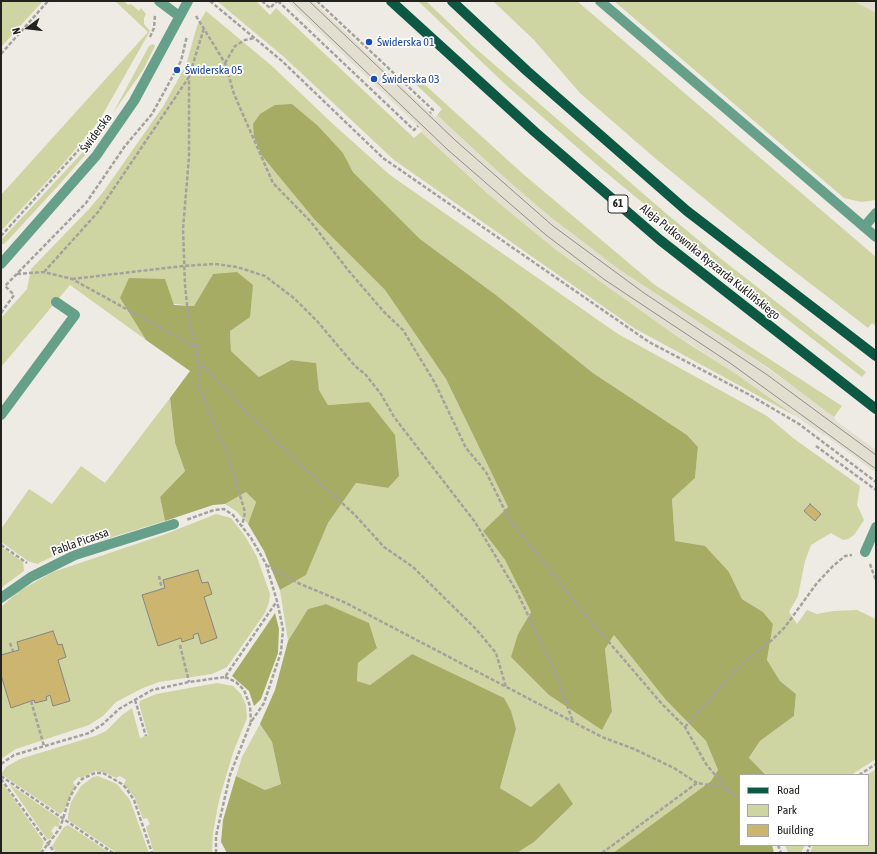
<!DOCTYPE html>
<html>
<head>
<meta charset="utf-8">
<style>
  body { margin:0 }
  #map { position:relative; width:877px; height:854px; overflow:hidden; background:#edebe4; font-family:"Asap Condensed",sans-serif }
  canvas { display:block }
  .frame { position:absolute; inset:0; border:2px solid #22221f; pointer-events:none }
  .legend { position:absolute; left:739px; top:774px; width:130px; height:72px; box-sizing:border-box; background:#fff; border:1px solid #a7a7a5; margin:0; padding:5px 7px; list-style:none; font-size:12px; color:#22221f }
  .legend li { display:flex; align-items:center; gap:8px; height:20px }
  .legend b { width:20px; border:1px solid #a7a7a5 }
  .north { position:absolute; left:8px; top:8px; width:40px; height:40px; -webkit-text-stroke:3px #fff; paint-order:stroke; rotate:255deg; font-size:11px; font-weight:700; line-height:16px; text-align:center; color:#22221f }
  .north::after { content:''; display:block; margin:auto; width:14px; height:18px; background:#22221f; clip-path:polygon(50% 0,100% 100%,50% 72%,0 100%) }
</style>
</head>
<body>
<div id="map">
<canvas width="877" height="854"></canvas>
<div class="frame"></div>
<ul class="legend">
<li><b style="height:5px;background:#0c5843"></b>Road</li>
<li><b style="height:11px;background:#cfd4a3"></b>Park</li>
<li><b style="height:11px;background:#cbb56f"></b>Building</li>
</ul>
<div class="north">N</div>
</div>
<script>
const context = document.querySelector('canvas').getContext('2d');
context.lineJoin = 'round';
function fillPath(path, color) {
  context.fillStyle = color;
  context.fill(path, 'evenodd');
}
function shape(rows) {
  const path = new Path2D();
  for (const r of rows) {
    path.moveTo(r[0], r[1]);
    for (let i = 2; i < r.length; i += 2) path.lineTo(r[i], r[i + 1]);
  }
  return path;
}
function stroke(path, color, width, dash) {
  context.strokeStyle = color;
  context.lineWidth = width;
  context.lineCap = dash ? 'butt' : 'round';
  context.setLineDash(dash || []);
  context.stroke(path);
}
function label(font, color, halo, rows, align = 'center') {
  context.font = font + ' "Asap Condensed",sans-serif';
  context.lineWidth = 3.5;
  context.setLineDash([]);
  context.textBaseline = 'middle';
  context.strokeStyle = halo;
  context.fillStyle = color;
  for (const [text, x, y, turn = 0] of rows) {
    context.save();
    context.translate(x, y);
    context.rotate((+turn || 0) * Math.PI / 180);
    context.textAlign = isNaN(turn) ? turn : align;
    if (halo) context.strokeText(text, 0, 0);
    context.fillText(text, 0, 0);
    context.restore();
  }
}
fillPath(shape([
  [287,1,313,1,435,117,437,115,506,179,571,233,647,288,743,351,822,407,834,417,836,421,876,450,876,473,825,435,824,436,759,390,692,345,675,335,555,249,488,194,421,132,422,130,418,126],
  [854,1,876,1,876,13]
]), '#e3dfd0');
fillPath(shape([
  [1,1,43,1,1,47],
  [115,1,124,1,128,5,131,4,139,11,141,8,146,14,144,18,144,24,150,31,99,121,63,164,1,231,1,195,148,32],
  [217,1,256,1,270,15,276,8,414,138,421,132,488,194,555,249,675,335,736,374,797,417,634,328,394,160,284,57],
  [418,1,426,1,474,47,662,210,720,258,852,361,866,372,862,377,730,275,603,170,506,85],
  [493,1,577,1,876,257,876,326,872,323,868,328,772,254,656,159,580,93,534,40],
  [614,1,854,1,876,13,876,200,861,202,844,198],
  [206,11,272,66,334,125,390,175,618,334,767,416,793,438,860,486,857,505,864,520,854,535,848,539,843,540,831,533,811,545,805,561,798,596,789,612,797,624,807,610,817,614,833,611,857,610,876,619,876,759,851,775,767,775,749,759,760,741,794,716,796,694,780,681,767,660,773,624,763,612,742,599,729,572,675,541,672,498,695,478,698,447,687,435,593,373,496,295,420,239,353,172,343,153,262,156,314,219,385,290,446,379,508,507,483,531,505,560,531,612,518,634,612,711,605,649,614,635,665,699,706,741,718,770,711,781,613,853,517,853,534,842,531,807,500,788,516,729,412,654,370,685,357,681,358,663,377,647,369,624,326,604,308,609,288,641,280,590,306,575,328,523,356,483,388,488,369,402,328,405,319,390,315,363,291,360,259,377,231,351,230,331,213,274,194,306,120,298,146,340,70,285,1,367,1,318,27,289,31,269,89,209,104,191,164,105,186,65,197,26],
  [809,504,821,514,815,521,804,511],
  [153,44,155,46,143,70,113,113,149,46],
  [413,74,523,174,655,285,842,406,834,417,770,369,620,270,553,219,506,179,437,115,442,109,409,78],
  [106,124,86,154,57,187,10,238,4,244,1,244,1,240,81,154],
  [170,398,175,443,185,471,160,497,165,521,60,553,37,564,28,561,1,542,1,529,29,489,52,504,81,466,105,483],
  [246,492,256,502,248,524,236,511,225,504],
  [216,514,231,518,245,536,257,557,270,594,269,602,265,613,227,667,212,674,159,682,143,688,116,702,103,716,89,725,16,749,1,759,1,607,19,591,53,572,163,535],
  [1,547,23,562,24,571,1,588],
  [217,683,233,686,241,694,246,705,247,718,233,753,219,800,213,833,212,853,154,853,146,827,150,824,147,818,143,819,135,798,124,784,126,780,120,776,116,778,106,773,95,771,81,778,79,777,73,782,75,786,64,811,60,814,1,774,6,767,20,759,95,736,106,731,122,715,132,708,140,738,148,735,139,704,140,701,156,694],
  [260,724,272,742,281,784,265,790,236,776,242,757],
  [876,769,876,853,810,853,813,845,868,845,868,775,867,775],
  [98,776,117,784,130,800,149,853,117,853,68,820,68,815,71,802,81,786,93,777],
  [1,781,44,842,40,853,1,853],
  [9,784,60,819,59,827,55,826,51,831,53,834,50,839,47,839],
  [68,825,110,853,57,853,52,846,64,827],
  [785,845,805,845,801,853,788,853]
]), '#cfd4a3');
fillPath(shape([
  [292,104,318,126,343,153,353,172,420,239,496,295,593,373,687,435,698,447,695,478,672,499,675,541,705,546,729,572,742,599,763,612,773,624,767,660,780,681,796,694,794,716,760,741,749,758,766,775,740,775,740,845,772,845,774,853,613,853,711,781,718,770,706,741,665,699,614,635,605,649,612,711,602,730,549,695,511,657,518,634,531,612,505,560,483,531,508,507,446,379,385,290,314,219,262,156,254,137,253,124,260,114,275,105],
  [237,272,253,285,250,317,230,331,231,351,259,377,291,360,316,363,319,390,328,405,369,402,395,435,399,476,388,488,356,483,328,523,306,575,280,590,264,551,248,524,256,502,246,492,225,504,213,505,165,521,160,497,185,471,175,443,170,398,190,371,146,340,120,298,129,278,165,279,174,305,194,306,213,274],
  [326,604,369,623,377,648,358,663,357,681,370,685,412,654,504,698,511,711,516,729,500,788,531,807,559,783,573,804,534,842,517,853,227,853,221,842,223,820,236,776,265,790,281,784,272,742,260,724,275,690,288,641,308,609],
  [275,613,279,629,278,653,261,699,254,706,249,691,232,676]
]), '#a7ac65');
const building = shape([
  [810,504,821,514,815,521,804,511,810,504],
  [198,570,202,583,208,582,212,594,204,597,217,638,201,644,198,633,193,635,194,638,182,642,181,638,158,646,142,595,165,588,163,580,198,570],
  [53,631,58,645,62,644,66,657,58,660,70,701,53,706,50,695,46,697,47,700,35,703,34,700,11,708,1,675,1,655,19,650,17,642,53,631]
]);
fillPath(building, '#cbb56f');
stroke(building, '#87857f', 1);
stroke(shape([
  [210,1,282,61,383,158,649,342,748,394,799,424,876,482],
  [262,1,270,8,277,1],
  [278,1,414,130,418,126],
  [317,1,433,110,430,113],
  [196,16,225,63,234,94,273,183,311,222,348,270,384,312,403,330,435,383,466,448,486,472,508,517,578,606,662,704,685,727,706,764,726,788,740,799],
  [150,37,154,28,155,15],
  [1,54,48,1],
  [225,63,235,46,245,40,255,38],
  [1,236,85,143],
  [44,272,98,212,189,77],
  [17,274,44,272,72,279,197,348,199,386,228,456,245,512,242,526],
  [72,279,183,266,215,264,237,267,265,276,295,299,317,321,355,366,365,374,381,394,394,417,475,522,517,592,556,674,573,722],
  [1,313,14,295,5,286,86,203,125,146,152,114,181,61,187,36],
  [196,347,189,323,185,285,183,229,189,157,189,77,204,28],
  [197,360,278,444,355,515,384,547,413,567,476,629,496,653,506,687],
  [816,446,876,490],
  [1,545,27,563],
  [870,564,876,581],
  [266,565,298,583,346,603,602,737,634,749,674,768,697,783],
  [159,576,162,589],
  [10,643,13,651],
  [180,645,189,682],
  [225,677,236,682,244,690,250,706,251,722],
  [135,700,146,736],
  [31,701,44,746],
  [685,727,743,662,772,640,785,627,817,583,833,566,845,556,852,555],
  [1,764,14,755,89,733,103,724,119,709,152,690,189,682,225,677,277,601,266,564,251,538,233,515,224,509,214,510,186,520],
  [859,775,876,764],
  [1,776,113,853],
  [1,779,55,853],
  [778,845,781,853],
  [41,853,60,828,70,797,75,788,82,779,95,773,103,773,122,784,126,788,134,800,152,853],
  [216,853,216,836,230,775,251,722,264,703,281,652,283,629,277,601],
  [602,853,697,783,726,788],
  [807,853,810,845]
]), '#a4a29d', 2.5, [4, 2]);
stroke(shape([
  [159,1,179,16],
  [600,1,876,237],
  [864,227,876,213],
  [1,415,75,315,56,302],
  [865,552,876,527]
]), '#67a08a', 10);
stroke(shape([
  [1,264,96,156,134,101,188,1],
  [1,598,31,577,75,555,174,524]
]), '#67a08a', 10);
stroke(shape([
  [391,1,535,132,660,240,876,409],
  [452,1,527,71,687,211,876,356]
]), '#0c5843', 10);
stroke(shape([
  [292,1,448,150,546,235,605,280,730,363,876,469],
  [309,1,456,141,553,226,644,293,766,374,876,455]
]), '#8f8e89', 1);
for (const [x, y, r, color] of [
  [369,42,4,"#1a4fb4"],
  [177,70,4,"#1a4fb4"],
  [374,79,4,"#1a4fb4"]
]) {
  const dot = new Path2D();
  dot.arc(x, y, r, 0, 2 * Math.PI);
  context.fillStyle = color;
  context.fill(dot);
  stroke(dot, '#fff', 1.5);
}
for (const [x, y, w] of [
  [618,204,20]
]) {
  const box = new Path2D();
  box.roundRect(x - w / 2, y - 9, w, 18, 3);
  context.fillStyle = '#fff';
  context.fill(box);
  stroke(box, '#22221f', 1);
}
label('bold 11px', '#22221f', null, [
  ["61",618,204]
]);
label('12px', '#164399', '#fff', [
  ["Świderska 01",377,42],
  ["Świderska 05",185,70],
  ["Świderska 03",382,79]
], 'left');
label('12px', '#22221f', '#fff', [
  ["Świderska",96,133,-54],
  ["Aleja Pułkownika Ryszarda Kuklińskiego",710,262,39],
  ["Pabla Picassa",80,542,-20]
]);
</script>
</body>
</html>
